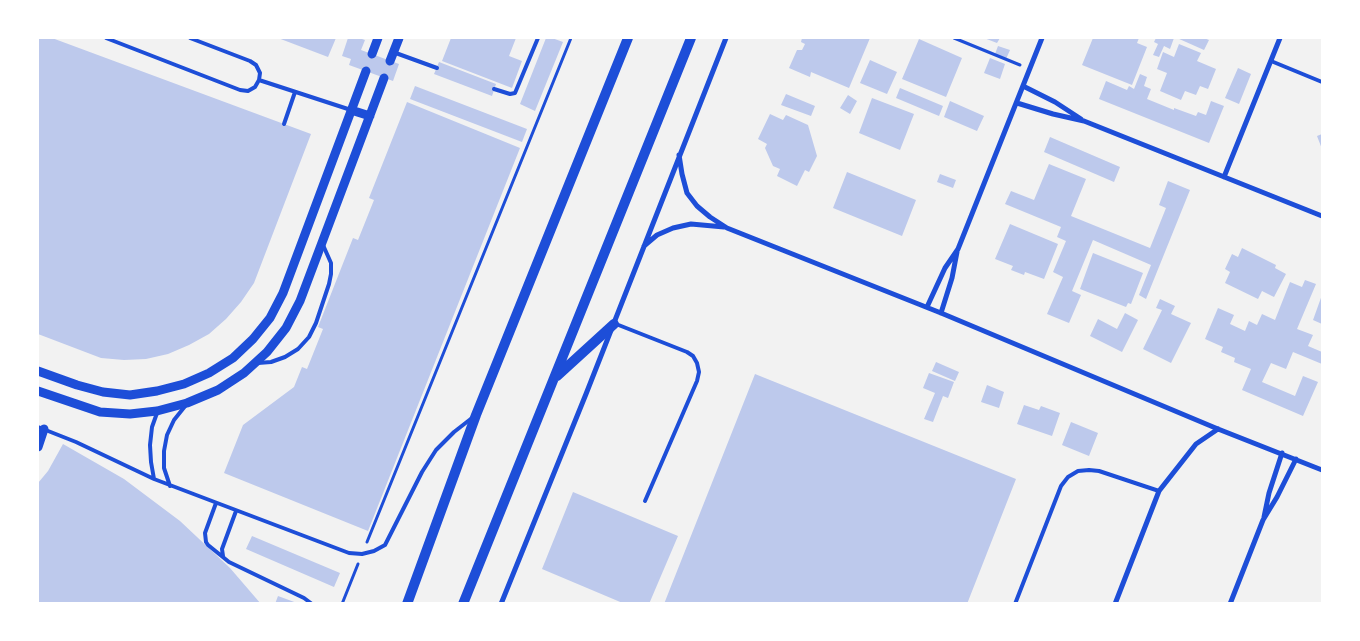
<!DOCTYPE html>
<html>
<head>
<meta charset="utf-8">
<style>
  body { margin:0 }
  #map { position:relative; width:1360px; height:641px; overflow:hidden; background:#f2f2f2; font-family:Georgia,serif }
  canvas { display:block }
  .frame { position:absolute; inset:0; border:39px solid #fff; pointer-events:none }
</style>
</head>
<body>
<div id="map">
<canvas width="1360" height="641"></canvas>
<div class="frame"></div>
</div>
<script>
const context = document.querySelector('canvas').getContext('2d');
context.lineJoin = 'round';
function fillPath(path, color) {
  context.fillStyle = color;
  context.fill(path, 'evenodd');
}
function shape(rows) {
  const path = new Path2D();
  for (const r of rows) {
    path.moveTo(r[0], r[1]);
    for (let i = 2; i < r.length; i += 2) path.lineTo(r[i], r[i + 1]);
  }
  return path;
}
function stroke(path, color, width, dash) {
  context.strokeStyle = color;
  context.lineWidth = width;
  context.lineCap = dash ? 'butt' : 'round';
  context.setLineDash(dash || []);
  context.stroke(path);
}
fillPath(shape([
  [38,38,52,38,311,134,254,283,241,302,226,319,209,334,189,345,168,354,146,359,124,360,101,358,38,334],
  [278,38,336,38,328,57],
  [348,38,359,38,365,40,361,50,399,64,393,81,349,65,351,59,342,56],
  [451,38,516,38,509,56,522,61,512,88,442,61],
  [546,38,552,38,563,42,535,111,520,104],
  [802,38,870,38,849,88,811,72,810,77,789,68,797,50,802,50,805,44,801,42],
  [984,38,1000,38,997,43],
  [1093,38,1139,38,1137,43,1147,47,1132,85,1082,65],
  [1156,38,1174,38,1170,49,1164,46,1159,57,1153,55,1158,44,1154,42],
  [1177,38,1204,38,1209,40,1204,50],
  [919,39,962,58,946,97,902,79],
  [1179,44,1201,53,1197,61,1216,69,1208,89,1200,86,1196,95,1185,91,1181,100,1160,91,1167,73,1157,69,1163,52,1174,57],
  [998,46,1010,50,1006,59,995,54],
  [990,58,1005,64,1000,79,984,73],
  [870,60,897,72,887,94,860,83],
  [439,62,496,84,492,96,434,74],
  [1238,68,1251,74,1239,104,1225,98],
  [1140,74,1147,77,1144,86,1151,89,1147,99,1174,110,1174,108,1196,116,1198,112,1206,115,1211,101,1224,106,1209,143,1099,99,1106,81,1127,90,1129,86,1134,89],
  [415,86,527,129,522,142,410,99],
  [900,88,943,106,939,116,896,98],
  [786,94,815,106,811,116,781,105],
  [848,95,857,101,850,114,840,108],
  [872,98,914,114,900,150,859,133],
  [950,101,984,116,977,131,944,117],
  [407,102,520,148,368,531,224,473,243,425,294,387,302,367,307,369,323,329,318,327,353,238,358,240,374,200,369,198],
  [770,114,783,120,786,115,808,125,817,156,809,172,805,170,797,186,777,176,780,169,773,166,765,148,767,144,758,139],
  [1322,134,1322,149,1317,136],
  [1050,137,1120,167,1114,182,1044,152],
  [1049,164,1086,179,1071,216,1150,248,1166,208,1159,205,1168,181,1190,190,1146,299,1139,295,1151,265,1093,240,1072,291,1081,295,1069,323,1047,314,1063,277,1053,272,1066,241,1057,237,1061,227,1005,204,1011,191,1034,200],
  [847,172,916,200,902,236,833,208],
  [940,174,956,180,953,188,937,182],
  [1010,224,1058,244,1044,279,1025,272,1024,275,1011,270,1013,266,995,259],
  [1242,248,1276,265,1275,268,1286,274,1274,297,1262,291,1258,299,1225,283,1230,272,1225,269,1232,254,1238,257],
  [1093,253,1143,273,1131,304,1128,303,1126,307,1080,289],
  [1305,280,1316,284,1297,329,1313,335,1308,346,1322,352,1322,364,1293,352,1286,369,1271,363,1262,382,1295,396,1303,376,1318,382,1303,416,1242,390,1251,369,1234,362,1235,358,1221,352,1223,347,1205,339,1218,308,1234,315,1230,324,1245,331,1249,321,1257,325,1262,314,1275,320,1290,282,1302,287],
  [1322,295,1322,324,1313,320],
  [1160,299,1175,306,1171,314,1191,323,1171,363,1143,349,1162,310,1156,308],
  [1125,313,1138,320,1122,352,1090,336,1098,319,1117,329],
  [936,362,959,372,955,381,932,371],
  [929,373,954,382,948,398,943,396,933,422,924,419,935,393,923,388],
  [755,374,1016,479,967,604,664,604],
  [987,385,1004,392,999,408,981,402],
  [1024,405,1039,410,1041,406,1060,413,1052,436,1017,424],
  [1071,422,1098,433,1089,456,1062,445],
  [63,444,124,479,180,521,230,568,261,604,38,604,38,483,48,471],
  [573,492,678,536,649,604,625,604,542,569],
  [252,536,340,573,334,587,246,549],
  [278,596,297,603,297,604,275,604]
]), '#bdc9ec');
stroke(shape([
  [954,38,1020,65],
  [367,542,571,38],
  [342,604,358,564]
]), '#1d4ed8', 3);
stroke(shape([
  [106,38,240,90,248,91,255,87,259,80,260,73,256,65,250,61,190,38],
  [393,52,437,68],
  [1271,61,1322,82],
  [259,80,351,110],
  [494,89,510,94,515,93,538,38],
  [284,124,295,92],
  [616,324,687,352,693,356,697,363,699,372,697,381,645,501],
  [258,363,271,362,285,357,298,349,309,337,316,323,329,284,331,274,331,263,323,245],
  [38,427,76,442,154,479,349,553,362,554,374,551,385,545,422,472,436,450,454,432,472,418],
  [154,479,151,462,150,445,152,427,157,413],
  [170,486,164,468,164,451,167,435,174,420,186,405],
  [216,503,205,533,206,542,208,545,229,562,304,598,312,604],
  [223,556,222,549,236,511],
  [1015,604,1061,486,1068,477,1078,471,1089,470,1099,471,1159,491]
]), '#1d4ed8', 4);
stroke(shape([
  [1023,86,1055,102,1081,119],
  [1017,103,1053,114,1084,121,1322,216],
  [679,155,682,174,687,193,697,206,710,217,727,228,941,313,1218,429,1322,470],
  [1224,177,1280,38],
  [644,246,657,235,673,228,691,224,724,227],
  [927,307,945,268,958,249,1042,38],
  [941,313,952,278,957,252],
  [1264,517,1269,493,1282,453],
  [501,604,586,394,726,38],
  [1115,604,1159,491,1196,444,1218,429],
  [1230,604,1263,520,1277,497,1296,459]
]), '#1d4ed8', 5);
stroke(shape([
  [372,54,378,38],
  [390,61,399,38],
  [351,110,370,116],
  [38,371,77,385,103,392,130,395,157,391,184,384,209,373,233,358,253,339,270,318,283,293,366,71],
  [38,391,100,412,130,414,157,411,187,403,218,390,244,373,255,363,267,352,286,328,300,301,384,78],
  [38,447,44,429]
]), '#1d4ed8', 9);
stroke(shape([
  [557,376,614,324],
  [407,604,476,415,628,38],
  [463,604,691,38]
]), '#1d4ed8', 10);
</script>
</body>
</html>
